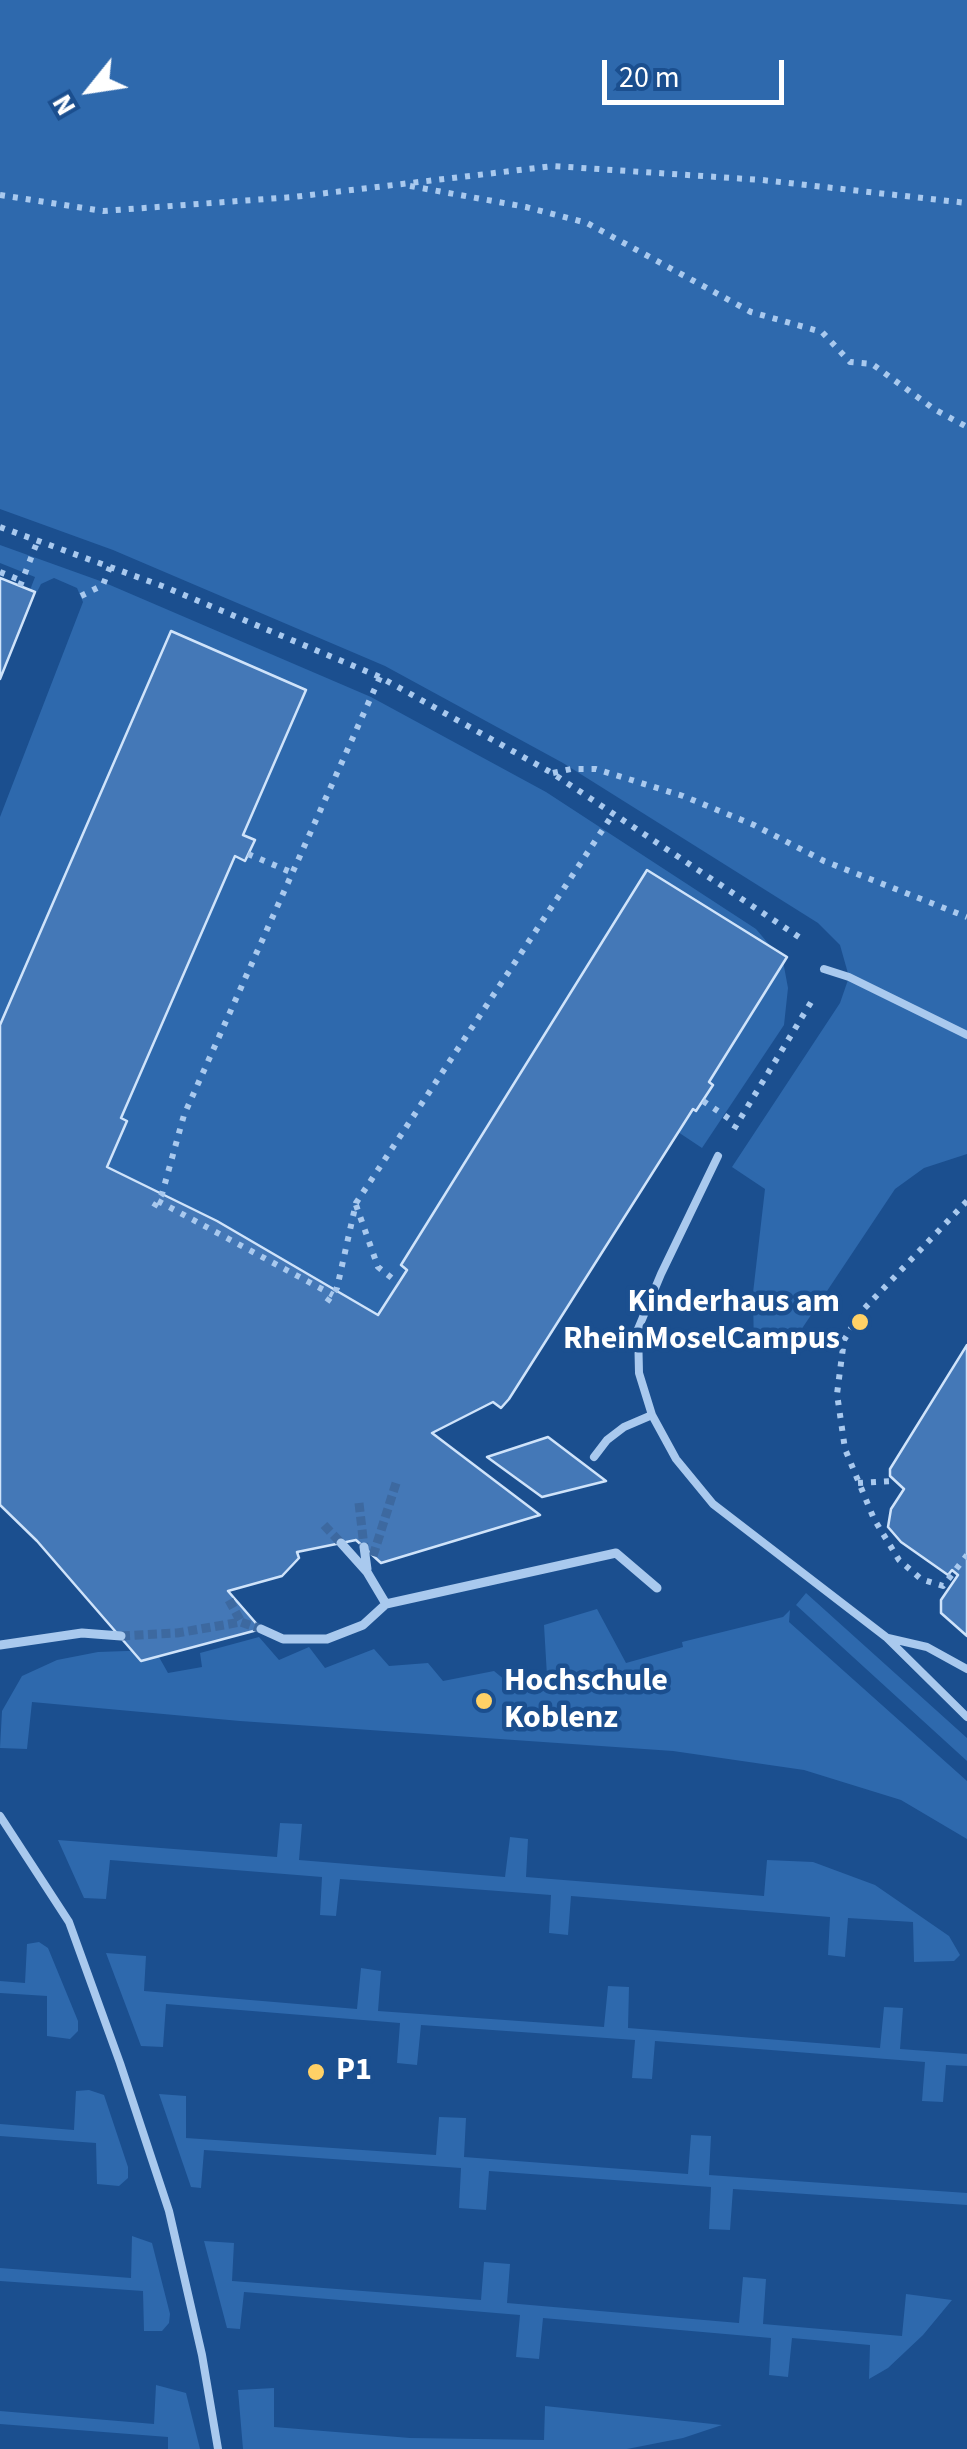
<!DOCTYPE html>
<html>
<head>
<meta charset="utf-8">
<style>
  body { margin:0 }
  #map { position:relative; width:967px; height:2449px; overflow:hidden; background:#1b4f8f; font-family:"Source Sans 3",sans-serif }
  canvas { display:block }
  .north { position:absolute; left:40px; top:40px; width:100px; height:100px; -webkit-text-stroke:8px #1b4f8f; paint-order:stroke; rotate:240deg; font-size:28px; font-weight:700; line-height:40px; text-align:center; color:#fff }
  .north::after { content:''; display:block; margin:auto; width:35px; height:45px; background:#fff; clip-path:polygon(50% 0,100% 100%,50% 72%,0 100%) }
  .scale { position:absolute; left:602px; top:60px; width:182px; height:45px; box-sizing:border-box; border:5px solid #fff; border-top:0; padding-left:12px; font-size:30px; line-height:35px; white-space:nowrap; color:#fff; -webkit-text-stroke:8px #1b4f8f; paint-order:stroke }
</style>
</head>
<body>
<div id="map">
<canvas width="967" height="2449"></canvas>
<div class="north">N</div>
<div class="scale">20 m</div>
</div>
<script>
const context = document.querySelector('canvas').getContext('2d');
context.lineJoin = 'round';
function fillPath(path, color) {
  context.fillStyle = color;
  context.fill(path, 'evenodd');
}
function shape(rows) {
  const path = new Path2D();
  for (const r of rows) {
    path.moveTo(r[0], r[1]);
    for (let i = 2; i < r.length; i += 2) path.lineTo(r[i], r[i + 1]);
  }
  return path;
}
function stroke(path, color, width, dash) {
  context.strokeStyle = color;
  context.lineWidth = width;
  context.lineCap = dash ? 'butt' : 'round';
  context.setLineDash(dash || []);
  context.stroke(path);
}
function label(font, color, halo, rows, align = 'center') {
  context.font = font + ' "Source Sans 3",sans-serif';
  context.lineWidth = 9;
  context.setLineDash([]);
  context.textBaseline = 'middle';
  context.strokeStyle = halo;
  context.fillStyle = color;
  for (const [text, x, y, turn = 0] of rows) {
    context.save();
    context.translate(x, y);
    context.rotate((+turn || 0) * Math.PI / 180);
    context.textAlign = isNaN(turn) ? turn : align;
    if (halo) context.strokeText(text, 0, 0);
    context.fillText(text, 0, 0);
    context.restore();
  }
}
fillPath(shape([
  [0,0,967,0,967,1154,924,1168,895,1189,793,1342,754,1352,753,1293,765,1189,732,1167,840,1003,849,977,840,945,818,923,563,763,385,666,113,550,0,509],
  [0,545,103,582,371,697,546,792,756,929,783,961,788,988,784,1025,702,1148,669,1126,683,1103,697,1111,713,1085,709,1082,407,1270,378,1315,217,1221,107,1167,127,1121,108,1113,222,851,245,860,254,840,231,830,0,1059,0,817,83,602,77,588,54,578,41,584,37,592,30,590,35,577,0,563],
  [806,1593,967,1738,967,1761,796,1605],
  [597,1609,626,1663,683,1647,682,1642,783,1617,790,1610,789,1622,967,1781,967,1839,901,1800,804,1770,673,1751,240,1721,32,1702,27,1749,0,1748,2,1711,22,1676,57,1660,98,1652,155,1650,168,1673,202,1667,200,1653,259,1637,279,1660,309,1647,325,1668,374,1649,389,1666,428,1663,443,1681,494,1671,511,1685,547,1676,544,1625],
  [280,1823,302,1824,299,1860,505,1877,510,1837,528,1839,526,1877,764,1896,767,1860,813,1862,875,1885,949,1936,960,1955,954,1961,914,1962,913,1922,848,1918,845,1957,828,1955,830,1917,571,1896,568,1935,549,1933,551,1895,340,1879,336,1916,320,1915,322,1877,110,1860,106,1899,84,1898,58,1840,277,1857],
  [39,1942,48,1948,78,2021,78,2031,70,2039,47,2036,47,1996,0,1993,0,1981,25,1983,27,1944],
  [106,1953,146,1956,144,1991,357,2009,361,1968,381,1971,378,2011,604,2027,608,1986,629,1987,628,2028,880,2048,884,2007,903,2008,900,2049,967,2054,967,2066,946,2065,943,2102,922,2101,925,2062,655,2041,652,2079,632,2078,635,2040,421,2025,417,2065,397,2063,400,2023,166,2004,163,2047,141,2046],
  [89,2090,104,2095,128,2167,128,2178,119,2186,97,2184,96,2143,0,2136,0,2124,74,2130,76,2091],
  [159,2094,186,2096,186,2138,436,2155,439,2117,466,2118,464,2157,688,2174,691,2135,711,2136,709,2175,967,2193,967,2205,733,2189,730,2230,709,2229,711,2187,489,2171,486,2210,459,2208,461,2168,204,2150,201,2188,191,2187],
  [132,2236,152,2243,170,2314,169,2323,162,2331,144,2331,143,2291,0,2281,0,2268,131,2278],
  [204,2241,234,2243,232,2281,481,2300,484,2262,510,2264,507,2303,739,2323,743,2277,766,2279,763,2324,902,2336,906,2294,952,2300,923,2335,888,2368,869,2379,870,2345,792,2338,788,2377,769,2375,771,2338,543,2318,539,2359,516,2357,520,2315,244,2292,240,2329,227,2328],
  [156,2385,186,2393,200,2449,168,2449,168,2437,0,2424,0,2411,154,2424],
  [274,2388,274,2427,410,2438,544,2440,545,2406,722,2425,683,2438,627,2449,243,2449,238,2390]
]), '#2e69ad');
const building = shape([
  [0,578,35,592,0,679,0,578],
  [171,631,306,690,243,835,255,840,245,861,235,856,121,1118,127,1121,107,1167,217,1221,378,1315,407,1270,401,1265,647,870,787,957,709,1082,713,1085,696,1111,693,1109,509,1399,501,1408,493,1402,432,1433,540,1515,381,1563,356,1540,297,1552,299,1558,282,1576,228,1591,261,1629,141,1661,37,1541,0,1505,0,1025,171,631],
  [967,1345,967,1636,941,1613,941,1600,958,1575,952,1570,948,1575,901,1542,888,1527,891,1509,904,1489,890,1476,890,1469,967,1345],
  [548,1437,606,1481,542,1497,487,1457,548,1437]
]);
fillPath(building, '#4478b7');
stroke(building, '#cfe3fa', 2.5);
stroke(shape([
  [359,1503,364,1547],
  [324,1525,341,1543],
  [373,1556,397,1480],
  [229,1600,241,1622],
  [121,1636,177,1633,241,1622,261,1629]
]), '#3d69a0', 9, [9, 4.5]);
stroke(shape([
  [410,186,526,207,587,223,751,312,822,332,850,362,872,364,934,409,967,427],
  [0,195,103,211,293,197,553,166,762,180,967,203],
  [0,527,165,587,380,677,552,773,805,941],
  [0,572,20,580,18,584],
  [20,586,38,540],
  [81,596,103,585,110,567],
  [553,773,571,769,596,769,683,796,754,825,824,861,967,917],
  [248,854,293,873],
  [703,1101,731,1120],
  [734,1129,813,999],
  [158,1201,333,1295],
  [967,1201,861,1312,844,1340,837,1394,845,1449,874,1519,899,1560,921,1579,943,1586,967,1555],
  [356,1205,378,1267,398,1283],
  [154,1207,162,1194,184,1115,380,677],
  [327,1302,337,1288,356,1203,613,814],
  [858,1483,894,1481]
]), '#a9c9ee', 6, [5, 8]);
stroke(shape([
  [824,969,849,977,967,1035],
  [718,1156,661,1274,638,1329,639,1373,652,1415,676,1459,713,1504,886,1637,967,1717],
  [594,1457,607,1440,624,1427,652,1415],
  [888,1638,927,1647,967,1669],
  [0,1816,69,1922,120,2063,169,2211,202,2355,218,2449]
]), '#a9c9ee', 8);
stroke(shape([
  [341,1543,367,1572,386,1604],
  [364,1547,367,1569],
  [261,1629,283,1639,327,1639,363,1625,386,1604,616,1553,657,1588],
  [0,1645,82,1633,121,1636]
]), '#a9c9ee', 9);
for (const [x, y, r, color] of [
  [860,1322,10,"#ffd166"],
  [484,1701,10,"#ffd166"],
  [316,2072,10,"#ffd166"]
]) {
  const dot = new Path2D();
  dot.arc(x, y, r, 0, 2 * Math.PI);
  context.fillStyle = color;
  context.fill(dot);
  stroke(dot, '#1b4f8f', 4);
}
label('bold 32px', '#fff', '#1b4f8f', [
  ["Kinderhaus am",840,1304,"right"],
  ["RheinMoselCampus",840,1341,"right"],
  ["Hochschule",504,1683],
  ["Koblenz",504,1720],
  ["P1",336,2072]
], 'left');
</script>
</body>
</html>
